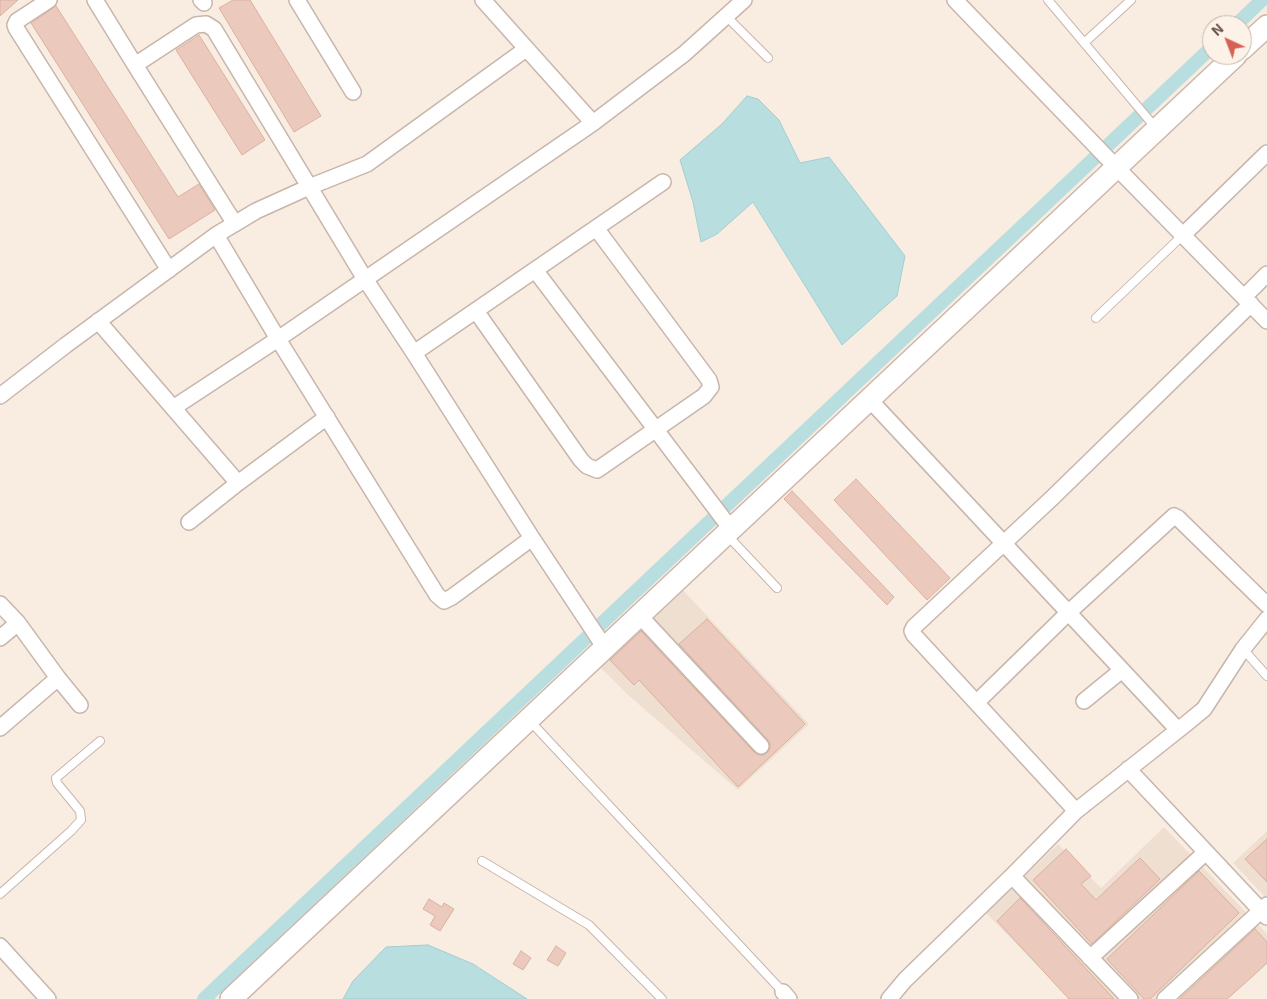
<!DOCTYPE html>
<html>
<head>
<meta charset="utf-8">
<style>
  body { margin:0 }
  #map { position:relative; width:1267px; height:999px; overflow:hidden; background:#f9ede2; font-family:"Exo 2",sans-serif }
  canvas { display:block }
  .north { position:absolute; left:1202px; top:15px; width:50px; height:50px; box-sizing:border-box; background:#fcf2e7; border:1px solid #c3b3a9; border-radius:50%; rotate:317deg; font-size:14px; font-weight:700; line-height:20px; text-align:center; color:#6d544c }
  .north::after { content:''; display:block; margin:auto; width:18px; height:22px; background:#d56355; clip-path:polygon(50% 0,100% 100%,50% 72%,0 100%) }
</style>
</head>
<body>
<div id="map">
<canvas width="1267" height="999"></canvas>
<div class="north">N</div>
</div>
<script>
const context = document.querySelector('canvas').getContext('2d');
context.lineJoin = 'round';
function fillPath(path, color) {
  context.fillStyle = color;
  context.fill(path, 'evenodd');
}
function shape(rows) {
  const path = new Path2D();
  for (const r of rows) {
    path.moveTo(r[0], r[1]);
    for (let i = 2; i < r.length; i += 2) path.lineTo(r[i], r[i + 1]);
  }
  return path;
}
function stroke(path, color, width, dash) {
  context.strokeStyle = color;
  context.lineWidth = width;
  context.lineCap = dash ? 'butt' : 'round';
  context.setLineDash(dash || []);
  context.stroke(path);
}
fillPath(shape([
  [679,586,809,724,738,790,628,695,597,664],
  [1164,827,1267,934,1267,962,1228,999,1070,999,986,913,1058,844,1101,888],
  [1267,831,1267,899,1233,863]
]), '#efdfd1');
const water = shape([
  [747,96,758,99,779,120,800,163,829,157,905,256,897,296,842,345,753,202,717,234,701,242,693,202,680,160,722,124,747,96],
  [428,945,473,964,527,999,343,999,353,981,386,947,428,945]
]);
fillPath(water, '#b9dedf');
stroke(water, '#a1ced0', 1);
stroke(shape([
  [1236,25,1262,0],
  [204,999,1212,47]
]), '#b9dedf', 14);
const building = shape([
  [0,0,18,0,0,16,0,0],
  [233,0,250,0,321,116,294,132,219,8,233,0],
  [56,6,178,197,199,184,215,210,169,239,31,23,56,6],
  [199,35,265,140,242,155,176,50,199,35],
  [856,479,950,578,927,600,834,500,856,479],
  [792,491,894,597,887,605,784,499,792,491],
  [707,619,805,724,738,787,639,680,634,685,610,660,641,631,754,752,759,755,764,755,768,752,770,748,770,743,768,740,679,644,707,619],
  [1267,839,1267,882,1245,859,1267,839],
  [1066,849,1091,876,1081,884,1096,900,1140,858,1160,879,1092,944,1033,880,1066,849],
  [1199,871,1239,913,1150,999,1144,999,1107,959,1199,871],
  [1020,898,1052,932,1114,999,1069,999,997,921,1020,898],
  [429,899,442,907,444,903,454,909,440,931,430,925,435,916,423,909,429,899],
  [1255,929,1267,942,1267,963,1253,976,1227,999,1180,999,1255,929],
  [556,946,566,953,558,966,547,960,556,946],
  [521,951,531,958,523,970,513,964,521,951]
]);
fillPath(building, '#ebcabd');
stroke(building, '#dbb09f', 1);
const lane = shape([
  [1048,0,1155,127],
  [726,16,768,58],
  [1084,43,1131,0],
  [1096,318,1182,236],
  [727,535,777,588],
  [1243,649,1267,676],
  [530,721,783,992],
  [482,861,589,925,662,999],
  [0,894,71,831,81,820,80,811,57,783,56,778,100,741]
]);
const street = shape([
  [49,0,17,21,15,25,16,28,169,270],
  [95,0,135,65,235,224],
  [201,0,204,3],
  [297,0,353,92],
  [483,0,593,123],
  [955,0,1116,167,1267,321],
  [135,65,196,25,206,24,214,29,365,279,414,353,532,538,605,648],
  [216,235,278,339,437,595,444,601,452,597,532,538],
  [1182,236,1267,153],
  [535,270,731,529],
  [1244,297,1267,274],
  [476,311,581,460,587,466,597,470,704,396,711,387,709,380,596,228],
  [98,321,238,483],
  [414,353,663,182],
  [0,396,66,345,216,235,256,211,309,187,367,164,526,49],
  [869,399,1178,730],
  [173,408,278,339,593,123,684,54,744,0],
  [189,522,238,483,327,417],
  [0,604,18,623,58,678,80,705],
  [639,615,761,746],
  [0,638,18,623],
  [1084,701,1122,670],
  [977,702,1068,613,1174,516,1178,518,1267,605],
  [0,728,58,678],
  [1128,769,1267,917],
  [1076,811,914,635,912,631,914,627,1051,499,1251,304],
  [1012,876,1130,999],
  [0,946,48,999],
  [1090,958,1206,852],
  [783,992,789,999],
  [889,999,905,980,1012,876,1076,811,1187,723,1204,709,1243,649,1267,619],
  [1165,999,1267,905]
]);
const secondary = shape([
  [1242,49,1267,26],
  [231,999,1236,55]
]);
stroke(lane, '#c8b5ab', 10);
stroke(street, '#c8b5ab', 18);
stroke(secondary, '#cdb6ab', 24);
stroke(lane, '#fff', 8);
stroke(street, '#fff', 15);
stroke(secondary, '#fff', 21);
</script>
</body>
</html>
